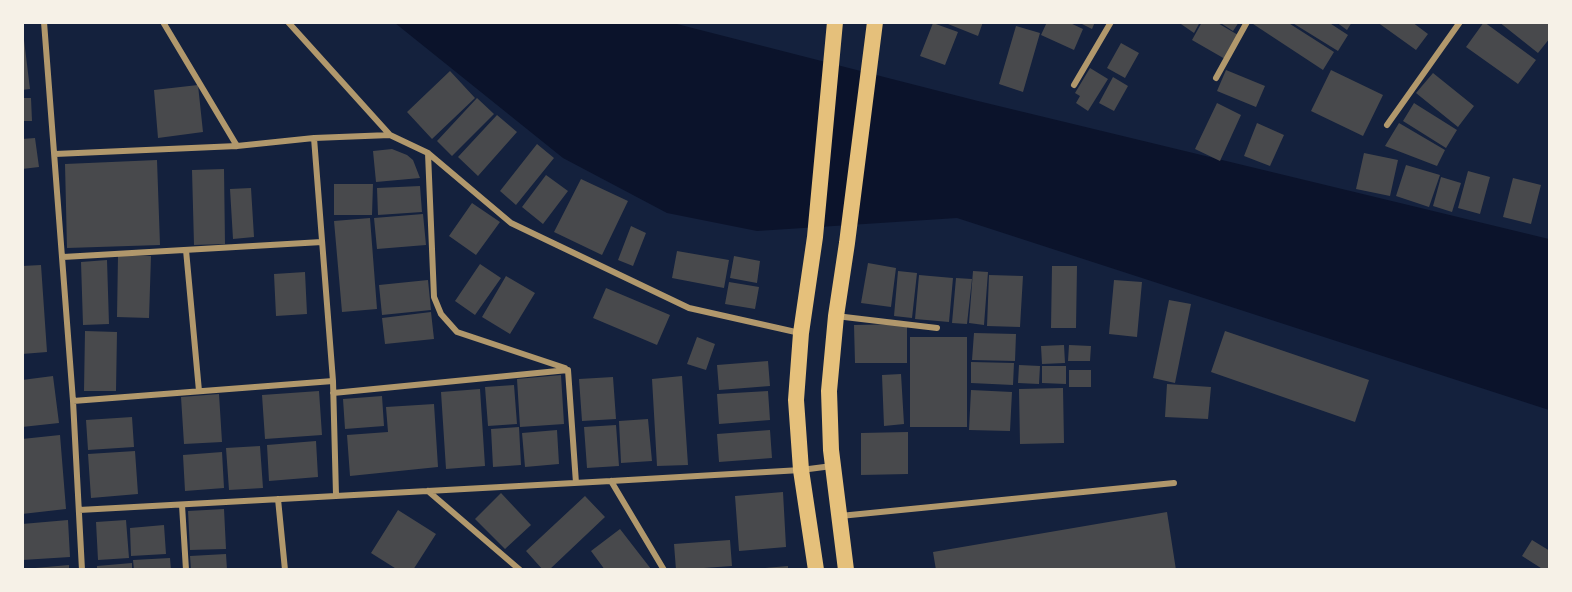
<!DOCTYPE html>
<html>
<head>
<meta charset="utf-8">
<style>
  body { margin:0 }
  #map { position:relative; width:1572px; height:592px; overflow:hidden; background:#14213d; font-family:"Exo 2",sans-serif }
  canvas { display:block }
  .frame { position:absolute; inset:0; border:24px solid #f6f1e7; pointer-events:none }
</style>
</head>
<body>
<div id="map">
<canvas width="1572" height="592"></canvas>
<div class="frame"></div>
</div>
<script>
const context = document.querySelector('canvas').getContext('2d');
context.lineJoin = 'round';
function fillPath(path, color) {
  context.fillStyle = color;
  context.fill(path, 'evenodd');
}
function shape(rows) {
  const path = new Path2D();
  for (const r of rows) {
    path.moveTo(r[0], r[1]);
    for (let i = 2; i < r.length; i += 2) path.lineTo(r[i], r[i + 1]);
  }
  return path;
}
function stroke(path, color, width, dash) {
  context.strokeStyle = color;
  context.lineWidth = width;
  context.lineCap = dash ? 'butt' : 'round';
  context.setLineDash(dash || []);
  context.stroke(path);
}
fillPath(shape([
  [395,23,673,23,978,101,1549,239,1549,410,957,218,757,231,667,213,563,158]
]), '#0b132b');
fillPath(shape([
  [943,22,983,22,978,36],
  [1047,22,1068,22,1083,29,1074,50,1041,35],
  [1078,22,1095,22,1092,29],
  [1178,22,1200,22,1194,33],
  [1202,22,1216,22,1238,35,1225,59,1192,40],
  [1219,22,1239,22,1233,31],
  [1250,22,1287,22,1334,52,1323,70],
  [1291,22,1328,22,1348,35,1338,51],
  [1336,22,1352,22,1347,30],
  [1377,22,1412,22,1428,34,1416,50],
  [1484,22,1536,60,1518,84,1466,47],
  [1499,22,1550,22,1550,38,1538,53],
  [933,23,958,32,945,65,920,56],
  [1016,26,1040,33,1023,92,999,84],
  [24,40,30,89,22,90,22,41],
  [1121,43,1139,53,1125,78,1107,68],
  [1090,68,1108,79,1088,111,1076,103,1080,96,1075,93],
  [1226,70,1265,86,1256,107,1217,91],
  [1331,70,1383,95,1363,136,1311,111],
  [450,71,475,98,432,139,407,112],
  [1433,73,1474,106,1458,127,1416,93],
  [1113,77,1128,86,1114,111,1099,103],
  [198,85,203,132,158,138,154,90],
  [22,98,31,98,32,121,22,121],
  [477,98,494,114,452,156,437,141],
  [1217,103,1241,115,1220,161,1195,149],
  [1414,103,1457,130,1446,148,1403,121],
  [497,115,517,132,478,176,458,157],
  [1257,123,1284,135,1270,166,1244,156],
  [1399,123,1445,150,1437,166,1385,146],
  [35,138,39,167,22,169,22,139],
  [537,144,554,158,516,205,500,191],
  [392,149,407,155,413,160,420,178,376,182,373,151],
  [1364,153,1398,160,1390,196,1356,189],
  [157,160,160,245,67,248,65,164],
  [1406,165,1440,175,1429,207,1396,196],
  [224,169,225,244,194,245,192,170],
  [1468,171,1490,177,1480,214,1458,208],
  [546,175,568,191,543,224,522,207],
  [1441,177,1461,183,1452,212,1433,206],
  [1513,178,1541,185,1531,224,1503,217],
  [581,179,628,201,602,255,554,232],
  [334,184,373,184,372,215,334,215],
  [420,186,422,212,378,215,377,188],
  [251,188,254,237,233,239,230,189],
  [472,203,500,222,476,255,449,236],
  [423,214,426,245,377,249,374,218],
  [370,218,377,309,342,312,334,221],
  [631,226,646,233,633,266,618,260],
  [677,251,729,260,724,288,672,278],
  [118,255,151,256,149,318,117,317],
  [734,256,760,261,757,283,730,278],
  [107,260,109,324,83,325,81,262],
  [868,263,896,268,891,307,861,303],
  [480,264,501,278,475,315,455,301],
  [41,265,47,352,22,354,22,266],
  [1052,266,1077,266,1076,328,1051,328],
  [898,271,917,273,912,318,894,316],
  [973,271,988,272,984,325,969,323],
  [305,272,307,314,276,316,274,274],
  [919,275,953,278,949,322,915,319],
  [989,275,1023,276,1020,327,987,326],
  [506,276,535,293,510,334,482,317],
  [956,278,972,279,967,324,952,323],
  [428,280,431,310,382,315,379,285],
  [1114,280,1142,282,1137,337,1109,334],
  [729,282,759,287,755,309,725,304],
  [606,288,670,315,657,345,593,318],
  [1169,300,1191,304,1175,383,1153,378],
  [431,312,434,339,385,344,382,318],
  [907,324,907,363,855,363,854,325],
  [85,331,117,332,116,391,84,391],
  [1225,331,1369,380,1355,422,1211,372],
  [974,333,1016,334,1015,361,972,360],
  [697,337,715,344,706,370,687,364],
  [910,337,967,337,967,427,910,427],
  [1064,345,1065,363,1042,364,1041,346],
  [1069,345,1091,346,1090,361,1068,361],
  [768,361,770,386,719,390,717,365],
  [971,362,1014,363,1013,385,971,383],
  [1019,365,1040,366,1039,384,1018,383],
  [1042,366,1066,366,1066,384,1042,383],
  [1069,370,1091,370,1091,387,1069,387],
  [901,374,904,424,884,426,882,375],
  [561,375,564,424,520,427,517,379],
  [53,376,59,423,22,427,22,380],
  [682,376,688,465,657,466,652,379],
  [613,377,616,419,582,421,579,379],
  [1167,384,1211,387,1208,419,1165,417],
  [514,385,517,424,488,426,485,387],
  [1063,388,1064,443,1020,444,1019,389],
  [480,389,485,466,446,469,441,392],
  [971,390,1012,392,1010,431,969,430],
  [319,391,322,435,265,439,262,395],
  [768,391,770,420,719,424,717,394],
  [219,394,222,442,184,444,181,397],
  [382,396,384,426,345,429,343,399],
  [434,404,438,467,350,476,347,435,388,432,386,407],
  [132,417,134,447,88,450,86,420],
  [648,419,652,461,621,463,619,421],
  [616,425,619,466,587,468,584,427],
  [519,427,521,465,493,467,491,429],
  [557,430,559,464,525,467,522,433],
  [770,430,772,458,719,462,717,434],
  [908,432,908,474,861,475,861,433],
  [60,435,66,509,22,514,22,439],
  [316,441,318,477,269,481,267,445],
  [260,446,263,488,229,490,226,448],
  [135,451,138,494,91,498,88,454],
  [222,452,224,488,185,491,183,455],
  [783,492,786,547,739,551,735,496],
  [501,493,531,525,505,549,475,519],
  [585,496,605,517,549,570,543,570,526,551],
  [224,509,226,549,190,550,188,511],
  [398,510,436,534,413,570,398,570,371,553],
  [1167,512,1176,570,936,570,933,552],
  [68,520,70,557,22,560,22,524],
  [126,520,129,558,98,560,96,522],
  [164,525,166,554,131,556,130,528],
  [620,529,651,569,649,570,605,570,591,551],
  [730,540,732,566,676,570,674,544],
  [1532,540,1550,551,1550,570,1544,570,1522,556],
  [226,554,227,570,191,570,190,556],
  [170,558,171,570,134,570,133,560],
  [132,563,132,570,97,570,97,566],
  [69,565,69,570,35,570,35,568],
  [788,566,788,570,765,570,765,568]
]), '#48494c');
stroke(shape([
  [44,22,73,401,82,570],
  [163,22,237,146],
  [288,22,390,135,428,153,511,223,689,308,800,333],
  [1216,78,1247,22],
  [1074,85,1111,22],
  [1387,125,1460,22],
  [314,138,333,381,336,495],
  [428,153,434,297,441,314,457,332,565,368],
  [55,154,237,146,314,138,390,135],
  [186,250,199,391],
  [63,257,322,242],
  [836,316,937,328],
  [333,393,568,370,576,483],
  [73,401,333,381],
  [611,481,664,570],
  [428,491,520,570],
  [278,499,285,570],
  [182,505,186,570],
  [79,510,611,481,801,470,832,466],
  [840,516,1174,483]
]), '#b1986c', 6);
stroke(shape([
  [816,570,801,470,796,400,801,333,815,237,835,22],
  [846,570,831,450,829,391,836,316,847,243,875,22]
]), '#e5c07b', 16);
</script>
</body>
</html>
